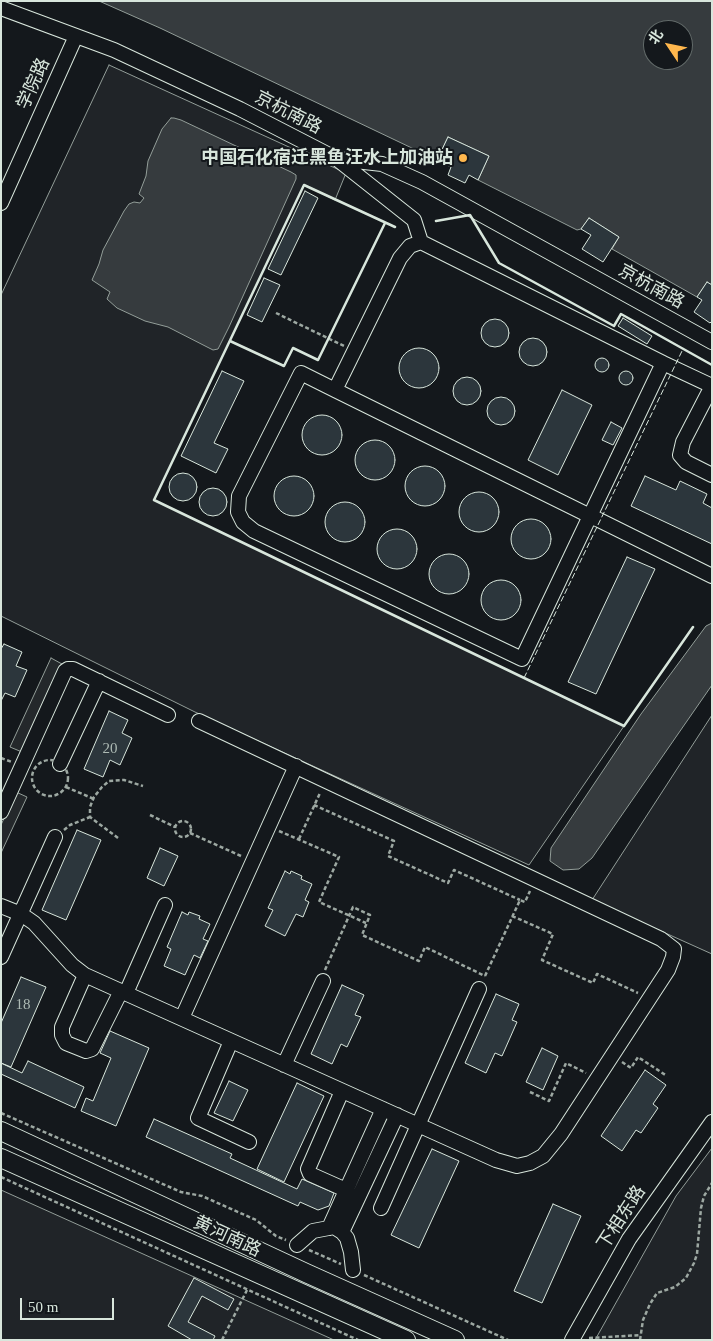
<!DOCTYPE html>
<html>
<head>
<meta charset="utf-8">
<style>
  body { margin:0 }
  #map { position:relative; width:713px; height:1341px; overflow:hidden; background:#14181c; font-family:"Times New Roman","Noto Sans SC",serif }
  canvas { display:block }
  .frame { position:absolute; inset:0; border:2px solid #d8e6dc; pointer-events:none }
  .north { position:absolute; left:643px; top:20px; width:50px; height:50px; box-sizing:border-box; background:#14181c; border:1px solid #626a69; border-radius:50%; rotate:304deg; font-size:14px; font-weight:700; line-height:20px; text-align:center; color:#d8e6dc }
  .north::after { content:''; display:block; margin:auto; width:18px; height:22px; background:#ffb74d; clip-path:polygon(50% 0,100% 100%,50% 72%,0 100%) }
  .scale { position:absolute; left:20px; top:1298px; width:94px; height:22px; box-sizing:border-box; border:2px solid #d8e6dc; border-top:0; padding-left:6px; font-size:15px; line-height:18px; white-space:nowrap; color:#d8e6dc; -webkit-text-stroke:4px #14181c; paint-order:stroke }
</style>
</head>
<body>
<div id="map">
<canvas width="713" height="1341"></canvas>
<div class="frame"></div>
<div class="north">北</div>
<div class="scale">50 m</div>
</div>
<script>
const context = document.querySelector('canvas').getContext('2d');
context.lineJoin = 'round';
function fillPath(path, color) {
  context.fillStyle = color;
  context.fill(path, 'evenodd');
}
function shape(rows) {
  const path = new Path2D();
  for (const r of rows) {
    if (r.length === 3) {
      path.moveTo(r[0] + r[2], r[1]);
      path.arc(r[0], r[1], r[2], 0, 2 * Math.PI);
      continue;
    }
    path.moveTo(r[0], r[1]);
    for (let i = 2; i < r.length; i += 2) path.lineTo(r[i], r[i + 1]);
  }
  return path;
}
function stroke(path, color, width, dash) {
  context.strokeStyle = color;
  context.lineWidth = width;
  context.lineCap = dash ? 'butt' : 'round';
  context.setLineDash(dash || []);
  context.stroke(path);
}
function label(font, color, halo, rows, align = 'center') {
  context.font = font + ' "Times New Roman","Noto Sans SC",serif';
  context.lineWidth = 4;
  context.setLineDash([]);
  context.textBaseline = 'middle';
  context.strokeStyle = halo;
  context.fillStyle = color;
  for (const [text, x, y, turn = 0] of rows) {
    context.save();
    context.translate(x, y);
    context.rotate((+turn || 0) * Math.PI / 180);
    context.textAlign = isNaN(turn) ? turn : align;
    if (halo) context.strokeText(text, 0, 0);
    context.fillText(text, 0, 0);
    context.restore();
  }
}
const green = shape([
  [109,65,346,173,335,200,304,185,154,500,624,726,529,865,195,712,1,616,1,295,109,65],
  [712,715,712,954,592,900,712,715],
  [712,1148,712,1340,595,1340,676,1196,712,1148],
  [1,1190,334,1340,1,1340,1,1190]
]);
fillPath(green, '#202428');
stroke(green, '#939e99', 1);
const parking = shape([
  [51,658,62,664,22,752,10,747,51,658],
  [16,792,27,797,1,853,1,825,16,792]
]);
fillPath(parking, '#24282b');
stroke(parking, '#939e99', 1);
const water = shape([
  [99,1,712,1,712,285,707,282,697,297,612,249,619,237,589,218,581,229,577,230,478,180,489,156,448,137,437,160,160,28,99,1],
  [653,30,683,30,683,60,653,60,653,30],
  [171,118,174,118,181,120,291,172,296,175,296,179,229,327,218,349,213,350,168,327,145,321,117,308,107,299,110,292,92,280,99,264,103,250,124,211,129,204,134,202,140,203,144,198,139,194,146,176,148,161,162,129,171,118],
  [712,623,712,685,592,858,579,869,563,870,550,861,551,848,641,714,706,626,712,623]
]);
fillPath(water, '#363b3e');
stroke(water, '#939e99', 1);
const building = shape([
  [448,137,489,156,478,180,469,175,465,183,448,175,451,167,437,160,448,137],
  [305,191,318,198,281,275,268,269,305,191],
  [589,218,619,237,603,262,582,249,591,235,581,229,589,218],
  [264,278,280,285,262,322,247,315,264,278],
  [707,282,712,285,712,321,710,323,694,312,702,300,697,297,707,282],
  [623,318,652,336,647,344,618,326,623,318],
  [495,333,14],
  [533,352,14],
  [419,368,20],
  [602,365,7],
  [626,378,7],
  [222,371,244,381,214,443,228,449,216,473,181,456,222,371],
  [467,391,14],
  [562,390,592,405,558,475,528,460,562,390],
  [501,411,14],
  [322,435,20],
  [611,422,622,428,613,445,602,440,611,422],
  [375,460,20],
  [425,486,20],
  [183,487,14],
  [645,476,676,490,680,481,707,494,703,503,712,508,712,544,631,506,645,476],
  [294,496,20],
  [213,502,14],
  [479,512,20],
  [345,522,20],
  [531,539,20],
  [397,549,20],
  [449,574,20],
  [627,557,655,569,596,694,568,682,627,557],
  [501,600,20],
  [4,644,22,652,16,666,27,670,15,697,5,693,1,701,1,649,4,644],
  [109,711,128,720,122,733,132,738,120,765,110,760,103,777,84,769,109,711],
  [77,830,101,840,66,920,42,910,77,830],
  [160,848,178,856,164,886,147,878,160,848],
  [285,871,290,874,291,871,302,876,301,879,312,884,305,900,309,902,303,917,296,914,285,936,265,926,273,910,268,908,285,871],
  [182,912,188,915,189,912,200,916,199,919,210,924,203,939,208,941,200,958,194,955,185,975,164,966,171,949,167,947,182,912],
  [21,977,46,987,11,1067,1,1063,1,1023,21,977],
  [342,985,364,995,355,1015,361,1017,347,1047,341,1044,332,1064,311,1054,342,985],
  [496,994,519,1004,512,1020,517,1022,502,1056,495,1053,486,1073,465,1063,496,994],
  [110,1031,149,1048,116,1126,81,1111,86,1098,93,1101,111,1058,100,1053,110,1031],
  [542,1048,558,1056,543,1090,526,1082,542,1048],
  [28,1061,84,1087,75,1108,1,1074,1,1063,22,1073,28,1061],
  [645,1070,666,1085,653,1104,658,1108,641,1133,636,1130,622,1151,601,1136,645,1070],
  [229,1081,248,1090,233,1121,214,1113,229,1081],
  [297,1083,324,1096,284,1182,257,1169,297,1083],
  [154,1119,232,1154,230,1158,297,1189,302,1179,334,1193,329,1206,318,1210,300,1202,298,1206,146,1137,154,1119],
  [432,1149,459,1161,419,1248,391,1235,432,1149],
  [553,1204,581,1216,542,1303,514,1291,553,1204],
  [194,1278,234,1299,228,1310,202,1296,188,1322,215,1336,213,1340,192,1340,168,1326,194,1278]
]);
fillPath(building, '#2c363c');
stroke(building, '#d8e6dc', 1);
const minor = shape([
  [1,8,114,50,240,109,337,159,382,164,422,182,712,342],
  [337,159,414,220,421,242],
  [1,203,76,36],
  [663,363,712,386,683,442,680,455,686,462,712,475],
  [335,390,400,258,410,246,421,242,663,363,590,516,522,659,254,531,243,522,238,512,239,496,301,373,335,390,590,516,599,520,712,576],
  [60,764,99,681],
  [1,812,65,671,68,669,73,669,168,715],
  [1,906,21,914,34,923,72,965,85,975,496,1160,517,1166,530,1163,543,1156,561,1134,668,970,673,957,674,949,661,939,199,721],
  [1,957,55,837],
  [85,975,62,1027,62,1035,66,1043,86,1051,92,1049,121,991],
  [126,993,165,905],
  [182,1018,296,766],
  [231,1041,198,1118,249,1142],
  [284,1065,323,981],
  [342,1091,308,1169,310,1174,346,1190],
  [381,1208,479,989],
  [329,1228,383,1109],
  [342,1232,397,1115],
  [297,1245,313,1231,334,1227,342,1232,347,1238,351,1252,353,1270],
  [572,1340,629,1239,712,1122]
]);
const major = shape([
  [1,1131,306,1273,455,1340],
  [1,1158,406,1340]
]);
stroke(minor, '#d8e6dc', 16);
stroke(major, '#d8e6dc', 20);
stroke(shape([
  [276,313,344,346],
  [1,758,12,762],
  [50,778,18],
  [66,787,94,799],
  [314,805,394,841,388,856,448,883,454,870,520,900],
  [150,815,175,827],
  [183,829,8],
  [64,830,70,825,90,817],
  [279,831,339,857,319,902,366,923],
  [190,833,241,856],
  [118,838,90,817,90,807,94,797,102,787,109,781,124,780,143,786],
  [299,839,320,793],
  [512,916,553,934,542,960,593,983,597,974,638,993],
  [325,970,353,907,370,915,362,935,419,961,425,947,485,976],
  [485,976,520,900,525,902,530,891],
  [622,1062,631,1068,638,1057,667,1076],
  [530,1092,549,1101,566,1063,586,1073],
  [1,1113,181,1192,202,1196,256,1220,276,1236,286,1240],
  [1,1177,358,1340],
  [309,1250,341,1264],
  [364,1275,508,1340],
  [589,1338,641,1335],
  [222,1340,247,1290],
  [640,1340,643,1320,650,1304,657,1293,675,1287,686,1278,694,1263,697,1254,701,1208,704,1196,712,1183]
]), '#9da8a2', 2.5, [4, 2.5]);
stroke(minor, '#14181c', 14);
stroke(major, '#14181c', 18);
stroke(shape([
  [524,678,683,349]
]), '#d8e6dc', 1, [6, 2.5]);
stroke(shape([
  [436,221,470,215,499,263,614,326,621,314,712,365],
  [395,227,304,185,154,500,624,726,693,627],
  [230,341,284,366,293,348,318,360,385,223]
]), '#d8e6dc', 2.5);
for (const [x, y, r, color] of [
  [463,158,5,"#ffb74d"]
]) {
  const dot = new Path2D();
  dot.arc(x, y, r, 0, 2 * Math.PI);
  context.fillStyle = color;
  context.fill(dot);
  stroke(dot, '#14181c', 2);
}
label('15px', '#adbab4', null, [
  ["20",110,749],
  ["18",23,1005]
]);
label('18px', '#d8e6dc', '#14181c', [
  ["学院路",34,84,-66],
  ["京杭南路",288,113,27],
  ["京杭南路",651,287,29],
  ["下相东路",622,1218,-57],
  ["黄河南路",227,1237,25]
]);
label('bold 18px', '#d8e6dc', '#14181c', [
  ["中国石化宿迁黑鱼汪水上加油站",453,158]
], 'right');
</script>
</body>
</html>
